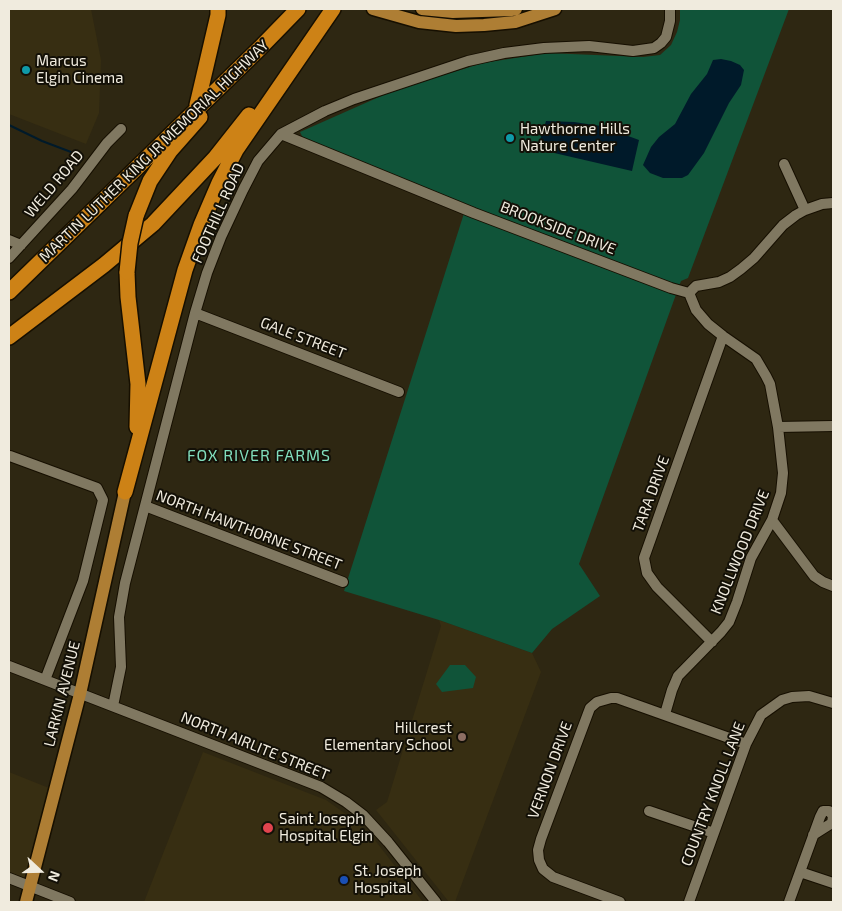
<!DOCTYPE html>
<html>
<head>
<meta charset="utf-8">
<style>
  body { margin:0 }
  #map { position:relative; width:842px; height:911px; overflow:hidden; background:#2e2712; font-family:"Exo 2",sans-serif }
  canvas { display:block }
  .frame { position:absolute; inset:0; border:10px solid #f0ebde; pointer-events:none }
  .north { position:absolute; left:15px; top:846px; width:50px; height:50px; -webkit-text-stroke:4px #131007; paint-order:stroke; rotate:111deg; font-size:14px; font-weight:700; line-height:20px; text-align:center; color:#f0ebde }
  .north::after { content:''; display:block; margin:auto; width:18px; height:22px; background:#f0ebde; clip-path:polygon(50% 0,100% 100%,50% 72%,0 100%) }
</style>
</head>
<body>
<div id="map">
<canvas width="842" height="911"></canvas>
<div class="frame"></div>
<div class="north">N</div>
</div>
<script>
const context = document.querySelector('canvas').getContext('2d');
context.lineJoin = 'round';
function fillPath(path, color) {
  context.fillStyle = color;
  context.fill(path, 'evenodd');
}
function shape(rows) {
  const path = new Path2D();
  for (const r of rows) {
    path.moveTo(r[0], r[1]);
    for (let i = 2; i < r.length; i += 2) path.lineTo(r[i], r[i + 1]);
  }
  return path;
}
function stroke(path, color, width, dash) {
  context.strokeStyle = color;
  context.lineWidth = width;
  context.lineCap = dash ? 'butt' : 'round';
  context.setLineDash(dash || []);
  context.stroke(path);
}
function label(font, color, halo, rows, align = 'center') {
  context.font = font + ' "Exo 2",sans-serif';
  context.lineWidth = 4;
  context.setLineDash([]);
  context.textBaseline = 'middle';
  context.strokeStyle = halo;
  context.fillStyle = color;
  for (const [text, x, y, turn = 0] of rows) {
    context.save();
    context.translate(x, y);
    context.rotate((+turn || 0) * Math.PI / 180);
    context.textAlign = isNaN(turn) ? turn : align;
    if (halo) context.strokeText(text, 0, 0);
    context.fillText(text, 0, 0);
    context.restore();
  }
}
fillPath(shape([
  [9,9,91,9,101,60,99,113,86,144,9,114],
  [439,620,532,653,541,672,455,902,449,902,376,810,387,802,441,626],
  [203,752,326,800,350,817,374,839,423,902,144,902],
  [9,772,54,790,29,884,9,876]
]), '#372e12');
fillPath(shape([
  [680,9,789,9,688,278,681,281,674,300,579,564,600,596,552,629,532,653,439,620,344,591,466,207,303,138,300,132,397,89,483,63,547,53,643,57,660,55,671,45,677,32,680,20],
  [450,665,465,665,476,677,473,688,442,692,436,684]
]), '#105439');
fillPath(shape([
  [721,59,731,61,740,65,744,70,741,85,729,103,704,153,688,175,682,178,663,178,650,173,643,165,651,147,659,137,675,124,691,94,707,74,713,60],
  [546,121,574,122,601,126,639,140,632,171,537,149]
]), '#001a2a');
stroke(shape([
  [9,125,42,141,71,152,79,160]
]), '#001a2a', 2);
const minor = shape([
  [281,134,474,213,671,288,689,293,696,286,719,282,730,277,741,269,754,258,783,225,796,215,805,210,822,204,833,203],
  [784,164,805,210],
  [9,240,21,245],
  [9,258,72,189,107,143,121,129],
  [195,313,399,392],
  [778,427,833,426],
  [10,456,97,488,103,500,83,581,45,680],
  [145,506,343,582],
  [772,520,814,576,823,582,833,586],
  [712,642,657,587,647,573,644,558,723,336],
  [9,666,321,787,346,802,363,815,388,842,436,902],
  [113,706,121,667,119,617,125,583,195,313,207,273,221,237,243,190,258,161,281,134,325,111,354,99,468,61,504,53,544,48,589,46,633,51,654,48,661,43,666,37,670,21,670,9],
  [665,714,672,690,678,676,721,632,729,622,737,602,751,558,772,520,781,493,783,473,778,427,770,384,766,376,756,359,723,336,708,324,696,310,689,293],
  [649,811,714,833],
  [800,872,833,883],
  [9,878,70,902],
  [620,902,553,877,543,869,539,860,538,850,541,839,590,708,597,702,611,698,617,698,746,744],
  [689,902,746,744,761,715,782,700,792,697,809,696,833,703],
  [789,902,820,817,823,811,829,811,833,816,832,823,813,835]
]);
const major = shape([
  [373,9,419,22,456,26,484,25,515,22,555,9],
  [422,9,453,12,511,10,516,9],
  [26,902,80,694,125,492]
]);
const highway = shape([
  [197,105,218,15,218,9],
  [136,216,150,181,170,151,200,117],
  [127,272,128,297,138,384,137,427],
  [9,292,260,48,298,9],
  [9,337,104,265,153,224,215,158,249,115],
  [125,492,185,270,201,225,219,183,236,150,333,9]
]);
stroke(minor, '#160f00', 12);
stroke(major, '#160f00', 15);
stroke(highway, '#160f00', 18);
stroke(minor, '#807861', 10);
stroke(major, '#ae7e34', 12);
stroke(highway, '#cd8216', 15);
const highwayBridge = shape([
  [127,272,130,243,136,216]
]);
stroke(highwayBridge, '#160f00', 18, []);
stroke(highwayBridge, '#cd8216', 15);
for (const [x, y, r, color] of [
  [26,70,5,"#0f9aa8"],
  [510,138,5,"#0f9aa8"],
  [462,737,5,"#8d6e63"],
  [268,828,6,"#e0444e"],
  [344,880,5,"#1a4fb4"]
]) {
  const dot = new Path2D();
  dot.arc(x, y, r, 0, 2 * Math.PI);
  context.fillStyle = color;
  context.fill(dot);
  stroke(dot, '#131007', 2);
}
label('15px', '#f0ebde', '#131007', [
  ["Marcus",36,61],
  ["Elgin Cinema",36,78],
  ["Hawthorne Hills",520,129],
  ["Nature Center",520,146],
  ["Hillcrest",452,728,"right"],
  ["Elementary School",452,745,"right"],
  ["Saint Joseph",279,819],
  ["Hospital Elgin",279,836],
  ["St. Joseph",354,871],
  ["Hospital",354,888]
], 'left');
label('15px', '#f0ebde', '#131007', [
  ["MARTIN LUTHER KING JR MEMORIAL HIGHWAY",154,151,-44],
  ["WELD ROAD",54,184,-50],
  ["FOOTHILL ROAD",218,213,-66],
  ["BROOKSIDE DRIVE",558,228,21],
  ["GALE STREET",303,338,21],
  ["TARA DRIVE",651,494,-70],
  ["NORTH HAWTHORNE STREET",249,530,21],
  ["KNOLLWOOD DRIVE",740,552,-68],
  ["LARKIN AVENUE",62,694,-76],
  ["NORTH AIRLITE STREET",255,746,22],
  ["VERNON DRIVE",550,770,-70],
  ["COUNTRY KNOLL LANE",713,794,-69]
]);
context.letterSpacing = '1px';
label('16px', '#81ddbc', '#131007', [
  ["FOX RIVER FARMS",259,456]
]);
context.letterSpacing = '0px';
</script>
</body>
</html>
